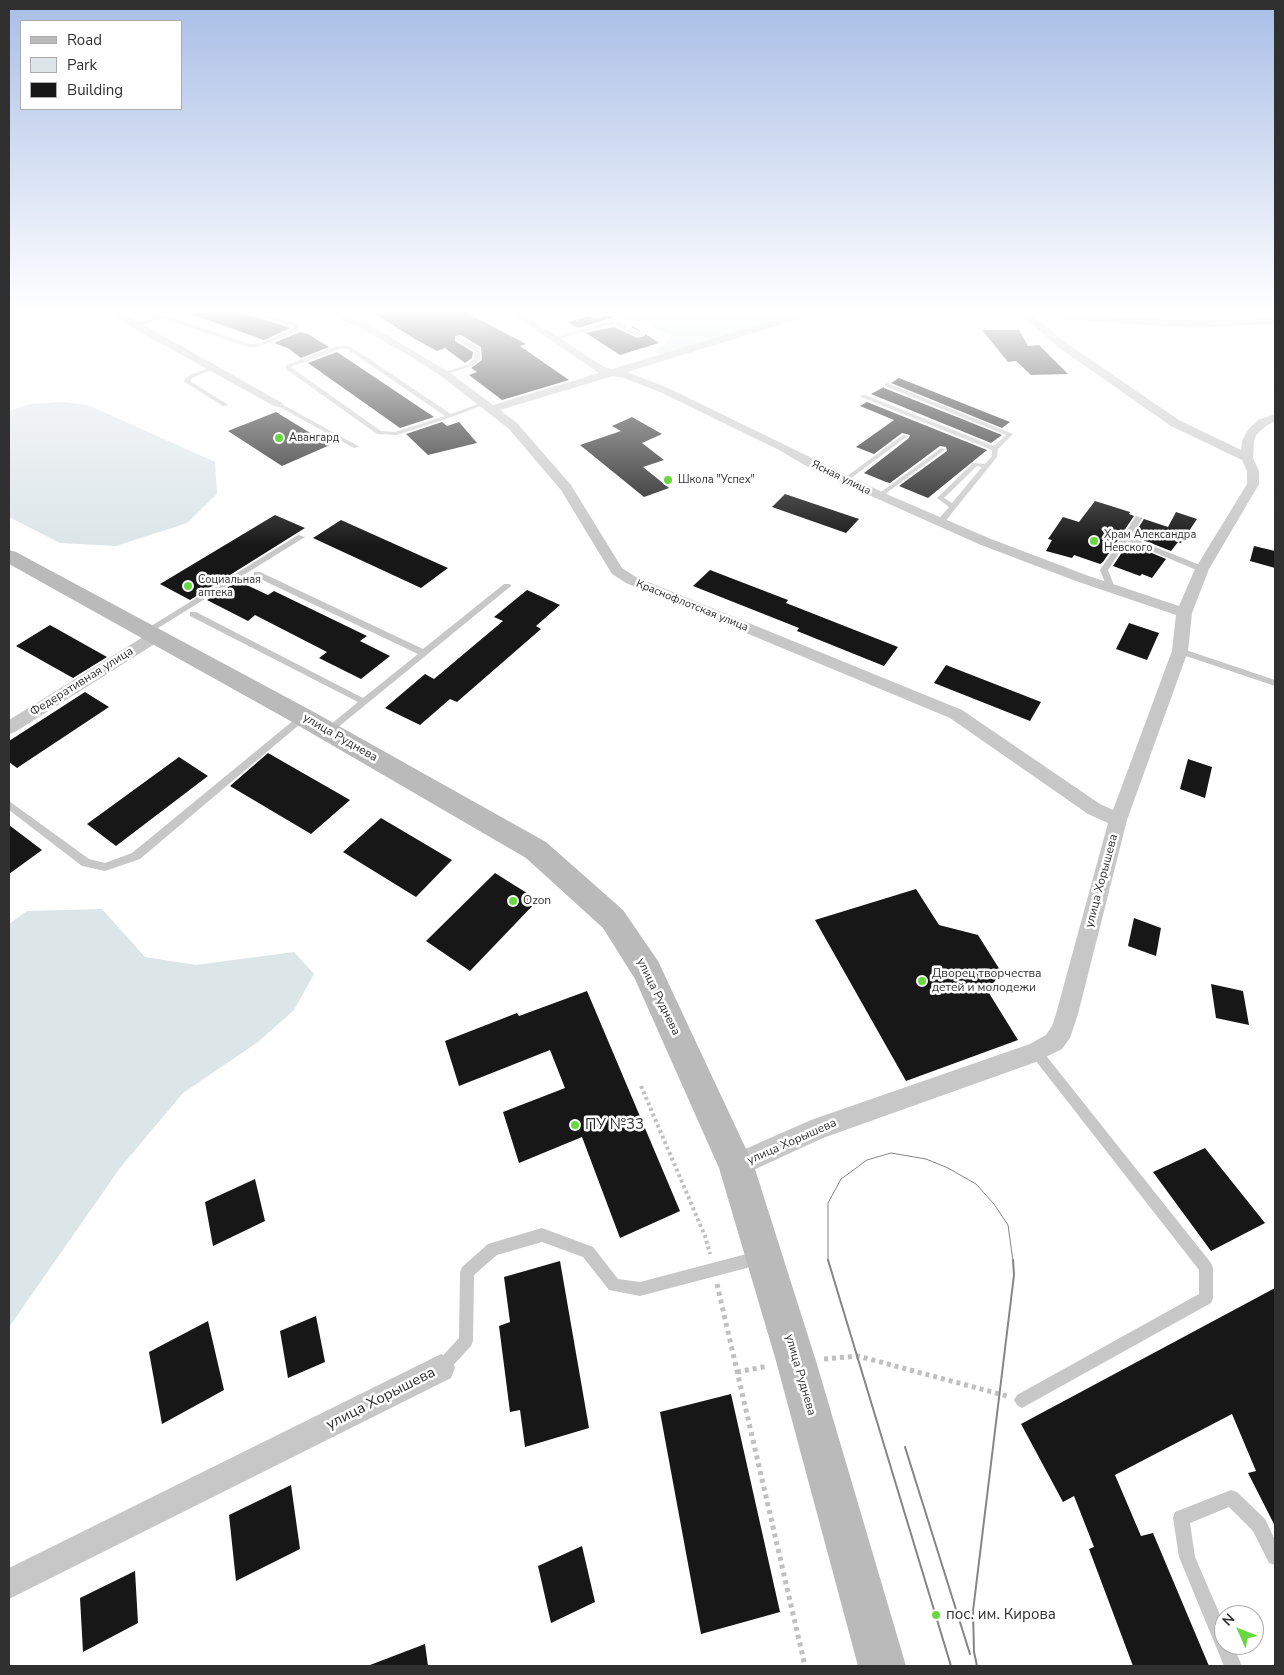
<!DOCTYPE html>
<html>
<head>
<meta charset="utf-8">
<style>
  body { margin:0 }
  #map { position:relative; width:1284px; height:1675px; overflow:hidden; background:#fff; font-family:"Nunito Sans",sans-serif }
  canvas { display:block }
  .frame { position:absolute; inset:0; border:10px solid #303030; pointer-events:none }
  .legend { position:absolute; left:20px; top:20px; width:162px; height:90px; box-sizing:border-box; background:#fff; border:1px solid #acacac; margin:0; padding:6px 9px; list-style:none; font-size:15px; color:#303030 }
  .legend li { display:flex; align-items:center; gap:10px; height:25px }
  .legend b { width:25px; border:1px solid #acacac }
  .north { position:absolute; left:1214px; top:1605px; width:50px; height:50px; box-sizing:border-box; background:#fff; border:1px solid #acacac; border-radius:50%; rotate:314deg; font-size:14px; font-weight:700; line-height:20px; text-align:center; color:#303030 }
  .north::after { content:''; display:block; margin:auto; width:18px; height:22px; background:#68d841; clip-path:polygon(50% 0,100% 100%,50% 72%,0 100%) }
</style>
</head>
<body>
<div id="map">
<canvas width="1284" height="1675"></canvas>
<div class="frame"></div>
<ul class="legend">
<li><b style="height:6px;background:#bababa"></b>Road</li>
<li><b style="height:14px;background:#dce5e8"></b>Park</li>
<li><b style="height:14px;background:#171717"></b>Building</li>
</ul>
<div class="north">N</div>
</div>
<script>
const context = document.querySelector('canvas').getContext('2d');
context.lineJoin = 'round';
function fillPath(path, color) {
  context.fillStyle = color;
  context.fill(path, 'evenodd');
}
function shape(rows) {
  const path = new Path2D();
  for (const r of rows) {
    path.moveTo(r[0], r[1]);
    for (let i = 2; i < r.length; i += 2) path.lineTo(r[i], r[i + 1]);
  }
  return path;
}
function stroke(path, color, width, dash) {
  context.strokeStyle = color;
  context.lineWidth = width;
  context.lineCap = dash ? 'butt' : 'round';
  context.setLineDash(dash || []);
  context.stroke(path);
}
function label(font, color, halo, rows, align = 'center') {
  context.font = font + ' "Nunito Sans",sans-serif';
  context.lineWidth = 5;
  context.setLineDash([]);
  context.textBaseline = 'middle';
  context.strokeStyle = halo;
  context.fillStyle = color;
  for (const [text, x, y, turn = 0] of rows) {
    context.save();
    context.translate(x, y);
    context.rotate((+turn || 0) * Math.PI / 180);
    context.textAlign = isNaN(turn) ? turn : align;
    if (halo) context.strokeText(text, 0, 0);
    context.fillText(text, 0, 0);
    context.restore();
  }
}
fillPath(shape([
  [624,312,800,312,668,353,658,354,654,351,667,343,670,335,654,328,648,322,636,322,624,319,621,316],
  [61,402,88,405,215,462,217,494,187,523,116,546,60,543,9,517,9,411,29,404],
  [102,909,145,957,196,965,294,952,314,974,294,1010,258,1042,183,1093,120,1168,9,1327,9,924,27,911]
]), '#dce5e8');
fillPath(shape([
  [191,312,241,312,290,328,264,340,191,314],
  [372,312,465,312,526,344,520,346,569,380,502,400,469,375,477,372,471,368,482,360,481,347,461,335,455,336,455,341,473,352,472,358,465,363,445,348,437,351,415,339],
  [607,315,616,320,608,319,578,328,568,322,589,316,596,319],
  [633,326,659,343,620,355,586,333,614,327,637,338,645,336,644,333,631,327],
  [982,330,1019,330,1028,346,1039,345,1068,374,1031,375,1016,361,1008,362],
  [300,332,308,334,329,347,301,358,288,348,274,343],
  [337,352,434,417,400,428,308,363],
  [899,378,1010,422,1002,428,891,383],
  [884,387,884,388,1002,435,991,443,871,394],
  [867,402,987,450,928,498,899,486,947,451,946,447,940,446,890,483,886,482,864,473,909,438,910,435,902,433,874,454,856,447,894,420,860,406],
  [276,412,330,445,282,466,228,431],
  [632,417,662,434,642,443,664,460,643,467,669,488,644,497,580,445,621,431,612,426],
  [442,422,447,426,459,422,477,443,428,455,406,434],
  [785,494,859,519,846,533,772,507],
  [1095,501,1130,512,1129,514,1134,516,1103,562,1100,564,1074,555,1072,558,1046,551,1052,540,1048,539,1063,517,1079,522],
  [1176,512,1197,519,1181,543,1178,542,1171,551,1133,536,1144,519,1168,527],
  [275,515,305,528,190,600,160,584],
  [341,520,448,568,421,588,313,538],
  [1128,543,1166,559,1152,578,1142,574,1140,576,1113,566],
  [1254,546,1275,551,1275,568,1250,561],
  [710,570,788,600,786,603,898,647,884,666,797,631,799,628,693,586],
  [238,581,268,595,274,591,367,636,360,641,390,656,361,679,319,658,327,652,255,615,248,621,207,600],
  [527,590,560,605,536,626,541,629,457,702,450,699,420,725,385,708,425,674,434,679,503,621,494,617],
  [1129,623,1159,633,1147,660,1116,649],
  [50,625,107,657,73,678,16,646],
  [946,665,1041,702,1030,721,934,683],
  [85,692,109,707,17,768,9,762,9,741],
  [268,753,350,800,311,834,230,786],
  [179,757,208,776,116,846,87,824],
  [1188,759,1212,767,1205,798,1180,789],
  [381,818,452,860,416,897,343,852],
  [9,825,42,850,9,874],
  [495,873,538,900,470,971,426,941],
  [916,889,939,925,978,935,1000,970,989,993,1018,1040,906,1081,815,920],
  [1134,918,1161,928,1156,956,1128,946],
  [1211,984,1243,991,1249,1025,1216,1018],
  [587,991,680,1211,620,1238,582,1137,519,1163,503,1112,565,1088,550,1050,459,1086,445,1041,517,1013,519,1016],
  [1205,1148,1265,1223,1211,1251,1153,1172],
  [255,1179,265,1221,213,1246,205,1202],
  [560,1261,589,1428,525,1447,520,1410,510,1412,499,1326,510,1322,504,1277],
  [1275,1288,1275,1526,1248,1473,1256,1471,1232,1414,1115,1475,1141,1536,1153,1533,1209,1666,1133,1666,1089,1549,1094,1547,1074,1496,1063,1502,1021,1424],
  [316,1316,325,1362,288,1378,280,1331],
  [208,1321,224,1390,162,1424,149,1352],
  [731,1394,780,1612,701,1634,660,1412],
  [291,1485,300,1549,236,1581,229,1515],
  [582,1546,595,1602,551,1623,538,1566],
  [135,1571,138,1623,83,1652,80,1598],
  [425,1644,428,1666,370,1666,370,1665]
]), '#171717');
stroke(shape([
  [641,1086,705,1236,710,1254]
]), '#c0c0c0', 4, [3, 3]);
stroke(shape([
  [717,1284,805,1666],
  [824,1359,858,1356,1007,1396],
  [737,1372,768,1366]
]), '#c0c0c0', 5, [4, 4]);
fillPath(shape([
  [251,312,257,312,298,324,300,330,264,345,250,348,163,318,135,327,132,325,163,314,250,344,261,343,294,329,293,326,251,313,251,312],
  [593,312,600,312,602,313,599,315,593,312],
  [609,321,617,322,643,335,638,336,614,325,609,325,555,340,552,338,609,321],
  [456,337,460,337,480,349,480,360,472,366,443,375,443,373,468,364,474,359,475,351,456,339,456,337],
  [345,345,351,347,451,414,483,402,488,403,452,417,397,435,377,434,286,369,286,365,337,346,345,345],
  [340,349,347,349,445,416,395,432,381,431,292,368,291,367,340,349],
  [211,367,216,368,194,377,190,381,227,404,227,406,223,406,183,381,190,375,211,367],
  [887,383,1013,434,998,449,997,457,943,524,936,522,949,507,937,498,973,463,985,464,992,456,992,450,861,397,861,395,865,395,994,446,1006,435,885,386,885,384,887,383],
  [977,466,982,467,952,503,944,498,977,466],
  [278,402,358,446,359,447,354,448,276,405,276,403,278,402],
  [903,435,908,436,847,481,843,481,843,479,903,435],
  [941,448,946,449,881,497,877,497,877,495,941,448],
  [1136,516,1143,518,1130,537,1205,567,1205,571,1199,571,1127,541,1108,570,1115,588,1111,590,1108,590,1100,570,1136,516],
  [298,535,305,537,150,633,147,634,143,631,298,535],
  [254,572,260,572,423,649,504,584,510,584,511,586,331,733,328,734,323,731,325,729,358,702,190,616,190,612,196,612,363,698,418,654,254,576,254,572],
  [1180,648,1275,680,1275,686,1177,653,1176,651,1180,648],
  [303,714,307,717,306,719,140,859,105,871,82,866,9,810,9,801,89,859,105,863,132,853,300,715,303,714],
  [1036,1046,1040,1048,1211,1263,1213,1268,1213,1298,1211,1303,1022,1408,1017,1405,1014,1400,1017,1395,1199,1294,1199,1270,1032,1056,1030,1052,1032,1048,1036,1046],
  [542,1228,593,1247,618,1279,640,1282,758,1251,763,1253,765,1258,763,1263,758,1265,640,1296,609,1290,583,1257,542,1242,497,1255,474,1275,473,1341,471,1346,447,1372,442,1374,437,1372,435,1367,437,1362,459,1338,460,1272,462,1267,488,1244,542,1228],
  [1231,1490,1237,1492,1265,1519,1275,1540,1275,1565,1269,1563,1253,1531,1229,1507,1190,1523,1195,1557,1224,1624,1224,1645,1233,1645,1242,1666,1224,1666,1179,1557,1173,1518,1175,1512,1231,1490]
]), '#c7c7c7');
fillPath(shape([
  [110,312,121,312,284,404,278,407,274,406,131,327,110,312],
  [325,312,338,312,368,324,449,372,493,405,599,373,509,312,520,312,604,367,612,369,802,312,816,312,815,314,627,372,668,388,884,493,991,539,1086,575,1179,606,1195,569,1247,484,1247,471,1242,460,1171,426,1058,347,1018,312,1046,312,1202,321,1275,318,1275,324,1202,327,1161,326,1035,317,1066,343,1179,420,1241,450,1242,441,1247,431,1258,420,1275,414,1275,421,1266,426,1256,435,1254,441,1253,458,1259,471,1259,484,1209,569,1192,613,1188,651,1127,820,1078,1014,1070,1038,1062,1049,1036,1062,823,1138,736,1178,727,1175,724,1166,727,1157,811,1120,1030,1044,1046,1035,1052,1026,1056,1014,1108,823,1088,814,950,718,626,583,612,574,561,490,509,429,441,376,410,356,360,328,325,312],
  [613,376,624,378,660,392,779,450,815,471,981,545,1076,581,1176,615,1172,651,1113,810,1100,804,962,710,636,577,622,568,571,485,517,423,500,410,613,376],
  [156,631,161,632,164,636,161,640,15,732,9,734,9,720,151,632,156,631],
  [441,1354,451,1358,455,1368,451,1378,9,1599,9,1568,441,1354]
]), '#c7c7c7');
fillPath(shape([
  [9,550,16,552,312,711,546,842,623,910,658,961,754,1166,816,1361,906,1666,858,1666,776,1361,719,1168,635,979,603,928,526,858,294,723,9,564,9,550]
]), '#bababa');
stroke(shape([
  [828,1261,828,1203,841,1179,867,1160,891,1153,926,1159,948,1168,976,1184,994,1204,1008,1225,1013,1261]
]), '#858585', 1);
stroke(shape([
  [828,1260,951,1666],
  [905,1447,970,1654],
  [977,1666,974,1652,973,1611,1014,1275,1013,1260]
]), '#858585', 2);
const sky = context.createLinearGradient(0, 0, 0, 546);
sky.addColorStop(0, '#a9bee6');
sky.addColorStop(0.57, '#fff');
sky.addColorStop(1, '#ffffff00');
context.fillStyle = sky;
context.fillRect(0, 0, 1284, 546);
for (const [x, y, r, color] of [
  [279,438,5,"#68d841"],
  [668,480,5,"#68d841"],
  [1094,541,5,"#68d841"],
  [188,586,5,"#68d841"],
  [513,901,5,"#68d841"],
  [922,981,5,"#68d841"],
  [575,1125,5,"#68d841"],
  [936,1615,5,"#68d841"]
]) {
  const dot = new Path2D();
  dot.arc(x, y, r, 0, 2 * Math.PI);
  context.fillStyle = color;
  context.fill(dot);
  stroke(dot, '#fff', 2);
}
label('11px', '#303030', '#fff', [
  ["Авангард",289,438],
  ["Школа \"Успех\"",678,480],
  ["Храм Александра",1104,535],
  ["Невского",1104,548],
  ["Социальная",198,580],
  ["аптека",198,593]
], 'left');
label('11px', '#303030', '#fff', [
  ["Ясная улица",841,478,26],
  ["Краснофлотская улица",692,606,22]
]);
label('12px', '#303030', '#fff', [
  ["Федеративная улица",82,682,-32],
  ["улица Руднева",340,738,30],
  ["улица Хорышева",1102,881,-75],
  ["улица Руднева",658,997,64],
  ["улица Хорышева",792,1142,-24],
  ["улица Руднева",800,1375,74]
]);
label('12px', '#303030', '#fff', [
  ["Ozon",523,901],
  ["Дворец творчества",932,974],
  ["детей и молодежи",932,988]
], 'left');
label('15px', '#303030', '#fff', [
  ["ПУ №33",585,1125],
  ["пос. им. Кирова",946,1615]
], 'left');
label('15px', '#303030', '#fff', [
  ["улица Хорышева",381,1399,-27]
]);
</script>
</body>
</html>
